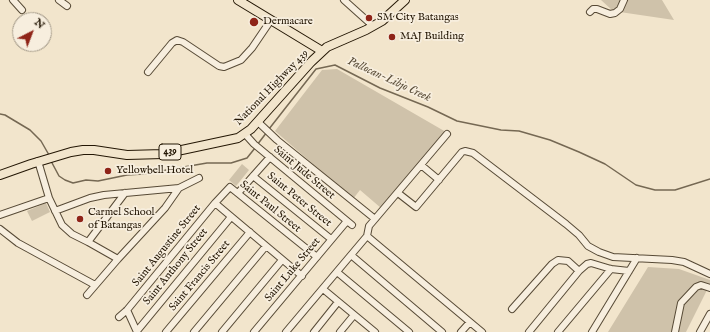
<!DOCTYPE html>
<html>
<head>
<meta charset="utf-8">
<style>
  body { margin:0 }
  #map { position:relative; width:710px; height:332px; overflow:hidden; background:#f2e5cc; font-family:"IM FELL English",serif }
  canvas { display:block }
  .north { position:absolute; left:12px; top:12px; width:40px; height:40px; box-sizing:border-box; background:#f7eede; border:1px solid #a29887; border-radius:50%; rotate:42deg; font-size:11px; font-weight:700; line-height:16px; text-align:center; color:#231604 }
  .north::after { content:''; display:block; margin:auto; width:14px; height:18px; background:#8f2418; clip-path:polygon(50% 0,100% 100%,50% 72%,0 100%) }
</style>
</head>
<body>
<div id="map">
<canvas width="710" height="332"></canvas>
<div class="north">N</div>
</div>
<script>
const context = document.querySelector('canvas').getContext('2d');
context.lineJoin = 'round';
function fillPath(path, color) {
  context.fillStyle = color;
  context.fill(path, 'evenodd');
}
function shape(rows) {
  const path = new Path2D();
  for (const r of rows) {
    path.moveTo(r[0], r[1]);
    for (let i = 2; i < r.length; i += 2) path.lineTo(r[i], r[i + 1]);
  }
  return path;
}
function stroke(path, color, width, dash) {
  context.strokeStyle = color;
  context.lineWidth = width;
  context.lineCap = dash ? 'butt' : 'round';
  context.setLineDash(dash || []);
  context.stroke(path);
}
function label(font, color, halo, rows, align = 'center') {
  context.font = font + ' "IM FELL English",serif';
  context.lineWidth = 3.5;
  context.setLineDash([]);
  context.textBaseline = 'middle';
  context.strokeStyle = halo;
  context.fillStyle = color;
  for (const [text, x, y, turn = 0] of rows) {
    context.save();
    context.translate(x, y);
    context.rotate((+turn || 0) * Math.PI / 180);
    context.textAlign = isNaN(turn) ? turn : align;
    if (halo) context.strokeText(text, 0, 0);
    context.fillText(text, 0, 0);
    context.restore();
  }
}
fillPath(shape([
  [601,0,662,0,674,20,613,11],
  [337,69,446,132,381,208,360,190,353,199,275,131,322,70],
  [242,164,249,170,236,186,229,180],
  [46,203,50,212,32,221,27,211],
  [648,267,679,269,710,280,710,284,686,332,608,332]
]), '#cfc2aa');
stroke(shape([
  [0,114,5,115,30,130,41,141,49,155],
  [269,129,316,69,335,65,380,88,428,107,457,121,501,130,519,131,550,140,579,152,605,164,636,185,655,190,675,190,710,179],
  [257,145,267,132],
  [51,161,59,176,65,180,73,183,86,180,98,181,127,175,143,174,207,163,231,163,247,158,255,148]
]), '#756853', 1.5);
const minor = shape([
  [13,0,22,10],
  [59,0,67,6],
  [344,0,373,26],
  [590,12,593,9,597,9,610,14,615,13,620,9,624,0],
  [148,72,172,43,177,40,183,42,219,66,224,67,241,60,252,48,271,20],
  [258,122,277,140,375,219],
  [245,134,254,144,352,225],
  [38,161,49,198,62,225,72,234,88,242,118,259],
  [421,165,439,180],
  [253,176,331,239],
  [238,193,270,157],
  [398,193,416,207,462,152,465,151,473,153,566,224,579,235,588,246,599,252,613,257,672,260,684,262,710,274],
  [215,203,302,276],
  [55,211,90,198,104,195,179,188,199,178],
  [0,215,49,198],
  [0,229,18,243,95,285],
  [367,236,482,332],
  [88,242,125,193],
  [351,255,442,332],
  [337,272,409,332],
  [323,289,375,332],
  [87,295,118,259,165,208,179,188],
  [512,309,552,264,558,260,568,261,579,271],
  [127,310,137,332],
  [119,317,127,310,215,203,230,187,317,257],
  [137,331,231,217],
  [166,332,250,232],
  [194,332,266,246],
  [222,332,282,260],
  [254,332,347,221],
  [286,332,367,236,369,226,375,219,447,134],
  [314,332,338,302],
  [340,332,354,315],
  [461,332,470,322],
  [529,332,579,271,587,264,591,263,611,269,629,271],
  [558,332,611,269],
  [592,332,637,258],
  [675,332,681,303,696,287,701,285,710,288],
  [700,332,710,314]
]);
const major = shape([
  [238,0,322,51],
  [0,175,31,164,71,152,83,150,94,150,127,155,163,154,238,138,251,129,311,62,327,47,366,30,382,21,405,0]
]);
stroke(minor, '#574a36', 8);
stroke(major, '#231604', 10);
stroke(minor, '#f7eede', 6);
stroke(major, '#f2e5cc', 8);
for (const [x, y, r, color] of [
  [369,18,4,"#8f2418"],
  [254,22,5,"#8f2418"],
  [392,37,4,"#8f2418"],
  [108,171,4,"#8f2418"],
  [80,219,4,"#8f2418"]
]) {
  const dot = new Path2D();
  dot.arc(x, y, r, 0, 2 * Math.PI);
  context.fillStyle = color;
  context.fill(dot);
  stroke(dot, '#f7eede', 1.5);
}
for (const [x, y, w] of [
  [170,152,22]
]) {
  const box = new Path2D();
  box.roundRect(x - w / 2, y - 8, w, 16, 3);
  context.fillStyle = '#f7eede';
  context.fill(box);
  stroke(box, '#231604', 1);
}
label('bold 10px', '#231604', null, [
  ["439",170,152]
]);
label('11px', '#231604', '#f7eede', [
  ["SM City Batangas",377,18],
  ["Dermacare",263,22],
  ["MAJ Building",400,37],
  ["Yellowbell Hotel",116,171],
  ["Carmel School",88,213],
  ["of Batangas",88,226]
], 'left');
label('11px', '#231604', '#f7eede', [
  ["National Highway 439",272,88,-46],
  ["Saint Jude Street",304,173,40],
  ["Saint Peter Street",299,200,39],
  ["Saint Paul Street",270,207,39],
  ["Saint Augustine Street",167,246,-51],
  ["Saint Anthony Street",176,267,-51],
  ["Saint Luke Street",293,270,-50],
  ["Saint Francis Street",200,276,-50]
]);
label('italic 12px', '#5a4d39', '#f7eede', [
  ["Pallocan-Libjo Creek",389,80,25]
]);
</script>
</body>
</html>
